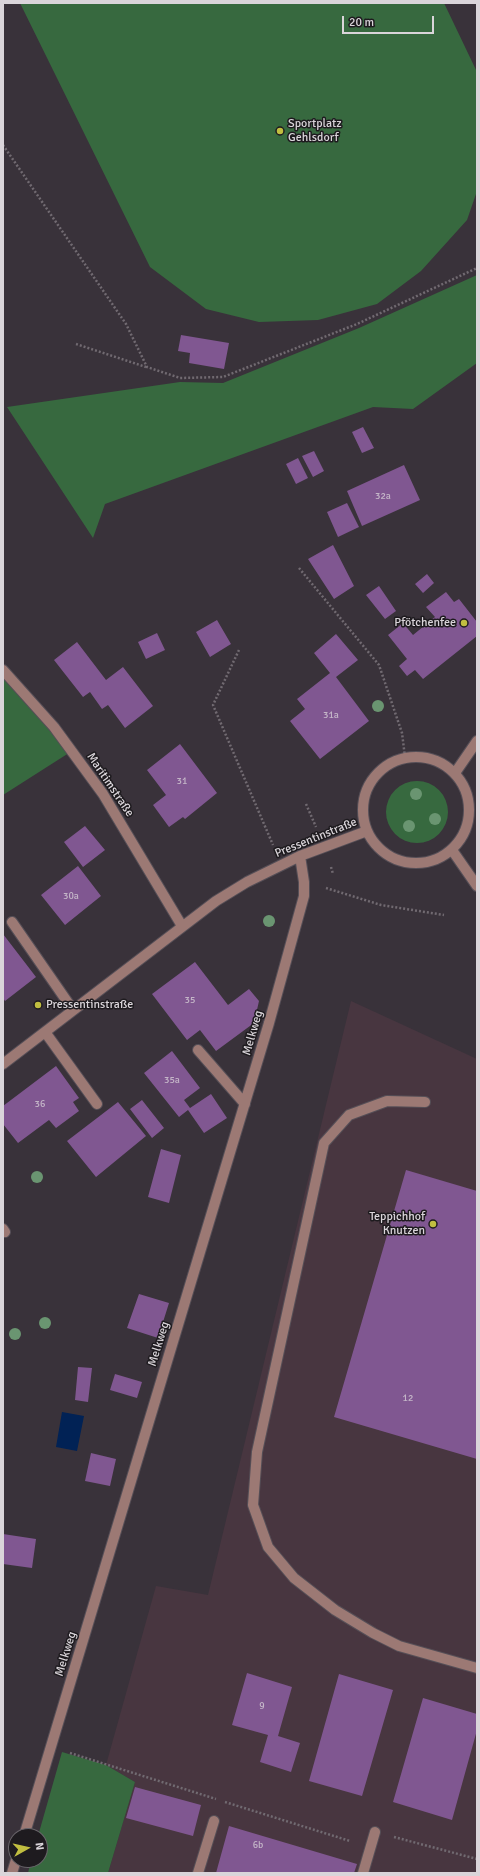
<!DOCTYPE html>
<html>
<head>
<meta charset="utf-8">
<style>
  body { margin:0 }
  #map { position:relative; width:480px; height:1876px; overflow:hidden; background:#39323a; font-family:Signika,sans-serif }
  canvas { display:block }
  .frame { position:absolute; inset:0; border:4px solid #dad5da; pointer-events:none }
  .north { position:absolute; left:8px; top:1828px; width:40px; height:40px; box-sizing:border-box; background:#1e1b1f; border:1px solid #69656a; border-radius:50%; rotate:82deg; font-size:11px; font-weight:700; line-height:16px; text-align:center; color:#dad5da }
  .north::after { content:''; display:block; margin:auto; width:14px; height:18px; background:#c1be40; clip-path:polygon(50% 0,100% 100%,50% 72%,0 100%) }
  .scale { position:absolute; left:342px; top:16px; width:92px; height:18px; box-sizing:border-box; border:2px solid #dad5da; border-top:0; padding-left:5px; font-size:12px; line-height:14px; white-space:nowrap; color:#dad5da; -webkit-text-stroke:3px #1e1b1f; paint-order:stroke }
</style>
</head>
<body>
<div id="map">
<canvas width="480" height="1876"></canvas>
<div class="frame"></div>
<div class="north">N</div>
<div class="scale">20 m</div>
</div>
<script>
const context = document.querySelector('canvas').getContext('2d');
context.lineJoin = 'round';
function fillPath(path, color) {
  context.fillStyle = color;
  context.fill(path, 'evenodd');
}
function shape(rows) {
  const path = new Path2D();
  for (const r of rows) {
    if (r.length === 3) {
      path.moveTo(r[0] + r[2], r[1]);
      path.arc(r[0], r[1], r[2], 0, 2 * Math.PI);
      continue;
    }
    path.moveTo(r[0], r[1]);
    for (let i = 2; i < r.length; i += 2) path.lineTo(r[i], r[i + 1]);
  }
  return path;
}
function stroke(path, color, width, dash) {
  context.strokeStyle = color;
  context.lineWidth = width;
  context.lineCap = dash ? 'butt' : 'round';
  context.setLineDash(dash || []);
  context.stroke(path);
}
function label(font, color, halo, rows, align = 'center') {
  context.font = font + ' Signika,sans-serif';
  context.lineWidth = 3;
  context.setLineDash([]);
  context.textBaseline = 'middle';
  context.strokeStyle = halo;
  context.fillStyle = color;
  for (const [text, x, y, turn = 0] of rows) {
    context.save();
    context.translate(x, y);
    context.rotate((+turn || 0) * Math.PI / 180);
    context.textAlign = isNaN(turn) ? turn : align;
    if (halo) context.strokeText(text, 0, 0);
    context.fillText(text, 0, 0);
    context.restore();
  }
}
fillPath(shape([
  [351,1001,477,1059,477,1873,108,1873,135,1782,106,1765,156,1586,208,1595]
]), '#483640');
fillPath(shape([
  [20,3,444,3,477,72,477,191,467,220,421,271,377,304,318,320,259,322,206,309,150,267],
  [477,275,477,363,413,409,373,407,105,504,93,538,7,407,180,382,223,383,359,328],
  [3,670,72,751,3,795],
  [417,812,31],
  [62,1752,106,1765,135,1782,108,1873,28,1873,31,1860,40,1860,40,1836,38,1836]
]), '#37693f');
fillPath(shape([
  [62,1412,84,1416,77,1451,56,1447]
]), '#012255');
fillPath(shape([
  [181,335,229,343,224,369,189,363,190,353,178,351],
  [363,427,374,448,362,453,352,432],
  [314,451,324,471,313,477,302,456],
  [298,458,308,478,296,484,286,464],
  [404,465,420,500,362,526,347,491],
  [347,503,359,527,338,537,327,512],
  [333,545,354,586,334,599,308,559],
  [427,574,434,583,423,593,415,584],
  [379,586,396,611,385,619,366,595],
  [446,592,454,602,459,599,477,622,477,636,423,679,415,670,407,676,399,666,407,659,388,635,403,623,413,635,435,617,426,607],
  [217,620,231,644,210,657,196,632],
  [157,633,165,650,146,659,138,642],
  [336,634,358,660,336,677,369,721,320,759,290,721,305,709,297,699,330,673,314,653],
  [77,642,106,680,123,667,153,706,125,728,108,705,102,709,90,692,83,697,54,660],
  [180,744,217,793,185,819,183,817,169,827,153,805,166,795,147,770],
  [85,826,105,850,83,867,64,842],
  [78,866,101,896,65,925,41,895],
  [3,934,36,977,5,1001,3,998],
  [195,962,228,1005,249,989,259,1001,254,1023,216,1051,200,1030,187,1040,152,994],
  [172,1051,200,1088,184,1100,190,1108,211,1094,227,1118,204,1133,188,1110,179,1117,144,1073],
  [56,1066,79,1098,73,1102,79,1111,56,1128,49,1120,18,1143,3,1124,3,1106],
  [142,1100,164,1128,152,1138,130,1109],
  [118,1102,146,1136,96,1177,67,1141],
  [161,1149,181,1155,169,1203,148,1197],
  [406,1170,477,1191,477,1459,334,1417],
  [139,1294,169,1303,158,1338,127,1328],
  [78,1367,92,1368,88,1402,75,1400],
  [115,1374,142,1382,137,1398,110,1390],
  [91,1453,116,1459,110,1486,85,1481],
  [3,1534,36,1539,32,1568,3,1564],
  [247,1673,292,1687,278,1736,300,1743,291,1772,260,1762,268,1735,232,1725],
  [339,1674,393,1690,362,1796,309,1781],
  [423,1698,477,1714,477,1730,452,1820,393,1802],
  [135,1787,201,1805,193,1836,126,1818],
  [229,1826,357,1864,354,1873,216,1873]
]), '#805791');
const minor = shape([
  [3,670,54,727,103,794,182,926],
  [416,810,53],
  [455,773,477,741],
  [452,850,477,886],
  [12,922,73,1010],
  [45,1032,97,1104],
  [198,1050,245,1104],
  [3,1064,216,901,247,882,300,856,367,831],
  [425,1102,387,1101,349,1115,324,1143,257,1452,253,1505,268,1547,294,1578,335,1610,373,1633,399,1646,477,1668],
  [3,1229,5,1232],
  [24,1836,269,1023,304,896,304,882,300,856],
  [12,1873,16,1860],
  [198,1873,214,1821],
  [363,1873,375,1832]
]);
stroke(minor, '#564f57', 12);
stroke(shape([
  [3,145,126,324,147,367,180,378,223,377,357,324,477,268],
  [76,344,146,367],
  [299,568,379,665,402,733,405,757],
  [239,650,213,705,273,845],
  [306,804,316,827],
  [331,867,333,874],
  [326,888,381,905,444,915],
  [70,1753,216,1799],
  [225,1802,350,1841],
  [394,1837,477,1859]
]), '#716a71', 2.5, [2, 2]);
stroke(minor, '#9c7974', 10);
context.fillStyle = '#6a9571';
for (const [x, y] of [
  [378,706],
  [416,794],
  [435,819],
  [409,826],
  [269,921],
  [37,1177],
  [45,1323],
  [15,1334]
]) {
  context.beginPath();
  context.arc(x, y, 6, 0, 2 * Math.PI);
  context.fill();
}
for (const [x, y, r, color] of [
  [280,131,4,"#c1be40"],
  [464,623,4,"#c1be40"],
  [38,1005,4,"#c1be40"],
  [433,1224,4,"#c1be40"]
]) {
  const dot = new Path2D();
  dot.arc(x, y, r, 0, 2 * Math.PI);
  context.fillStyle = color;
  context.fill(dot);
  stroke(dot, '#1e1b1f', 1.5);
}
label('10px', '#c4b6c8', null, [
  ["32a",383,496],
  ["31a",331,715],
  ["31",182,781],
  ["30a",71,896],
  ["35",190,1000],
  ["35a",172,1080],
  ["36",40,1104],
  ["12",408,1398],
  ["9",262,1706],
  ["6b",258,1845]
]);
label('12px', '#dad5da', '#1e1b1f', [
  ["Sportplatz",288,124],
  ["Gehlsdorf",288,138],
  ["Pfötchenfee",456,623,"right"],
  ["Pressentinstraße",46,1005],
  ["Teppichhof",425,1217,"right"],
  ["Knutzen",425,1231,"right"]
], 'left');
label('12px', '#dad5da', '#1e1b1f', [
  ["Maritimstraße",110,785,56],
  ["Pressentinstraße",316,838,-22],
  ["Melkweg",253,1033,-74],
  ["Melkweg",159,1344,-73],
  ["Melkweg",66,1654,-73]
]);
</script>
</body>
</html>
